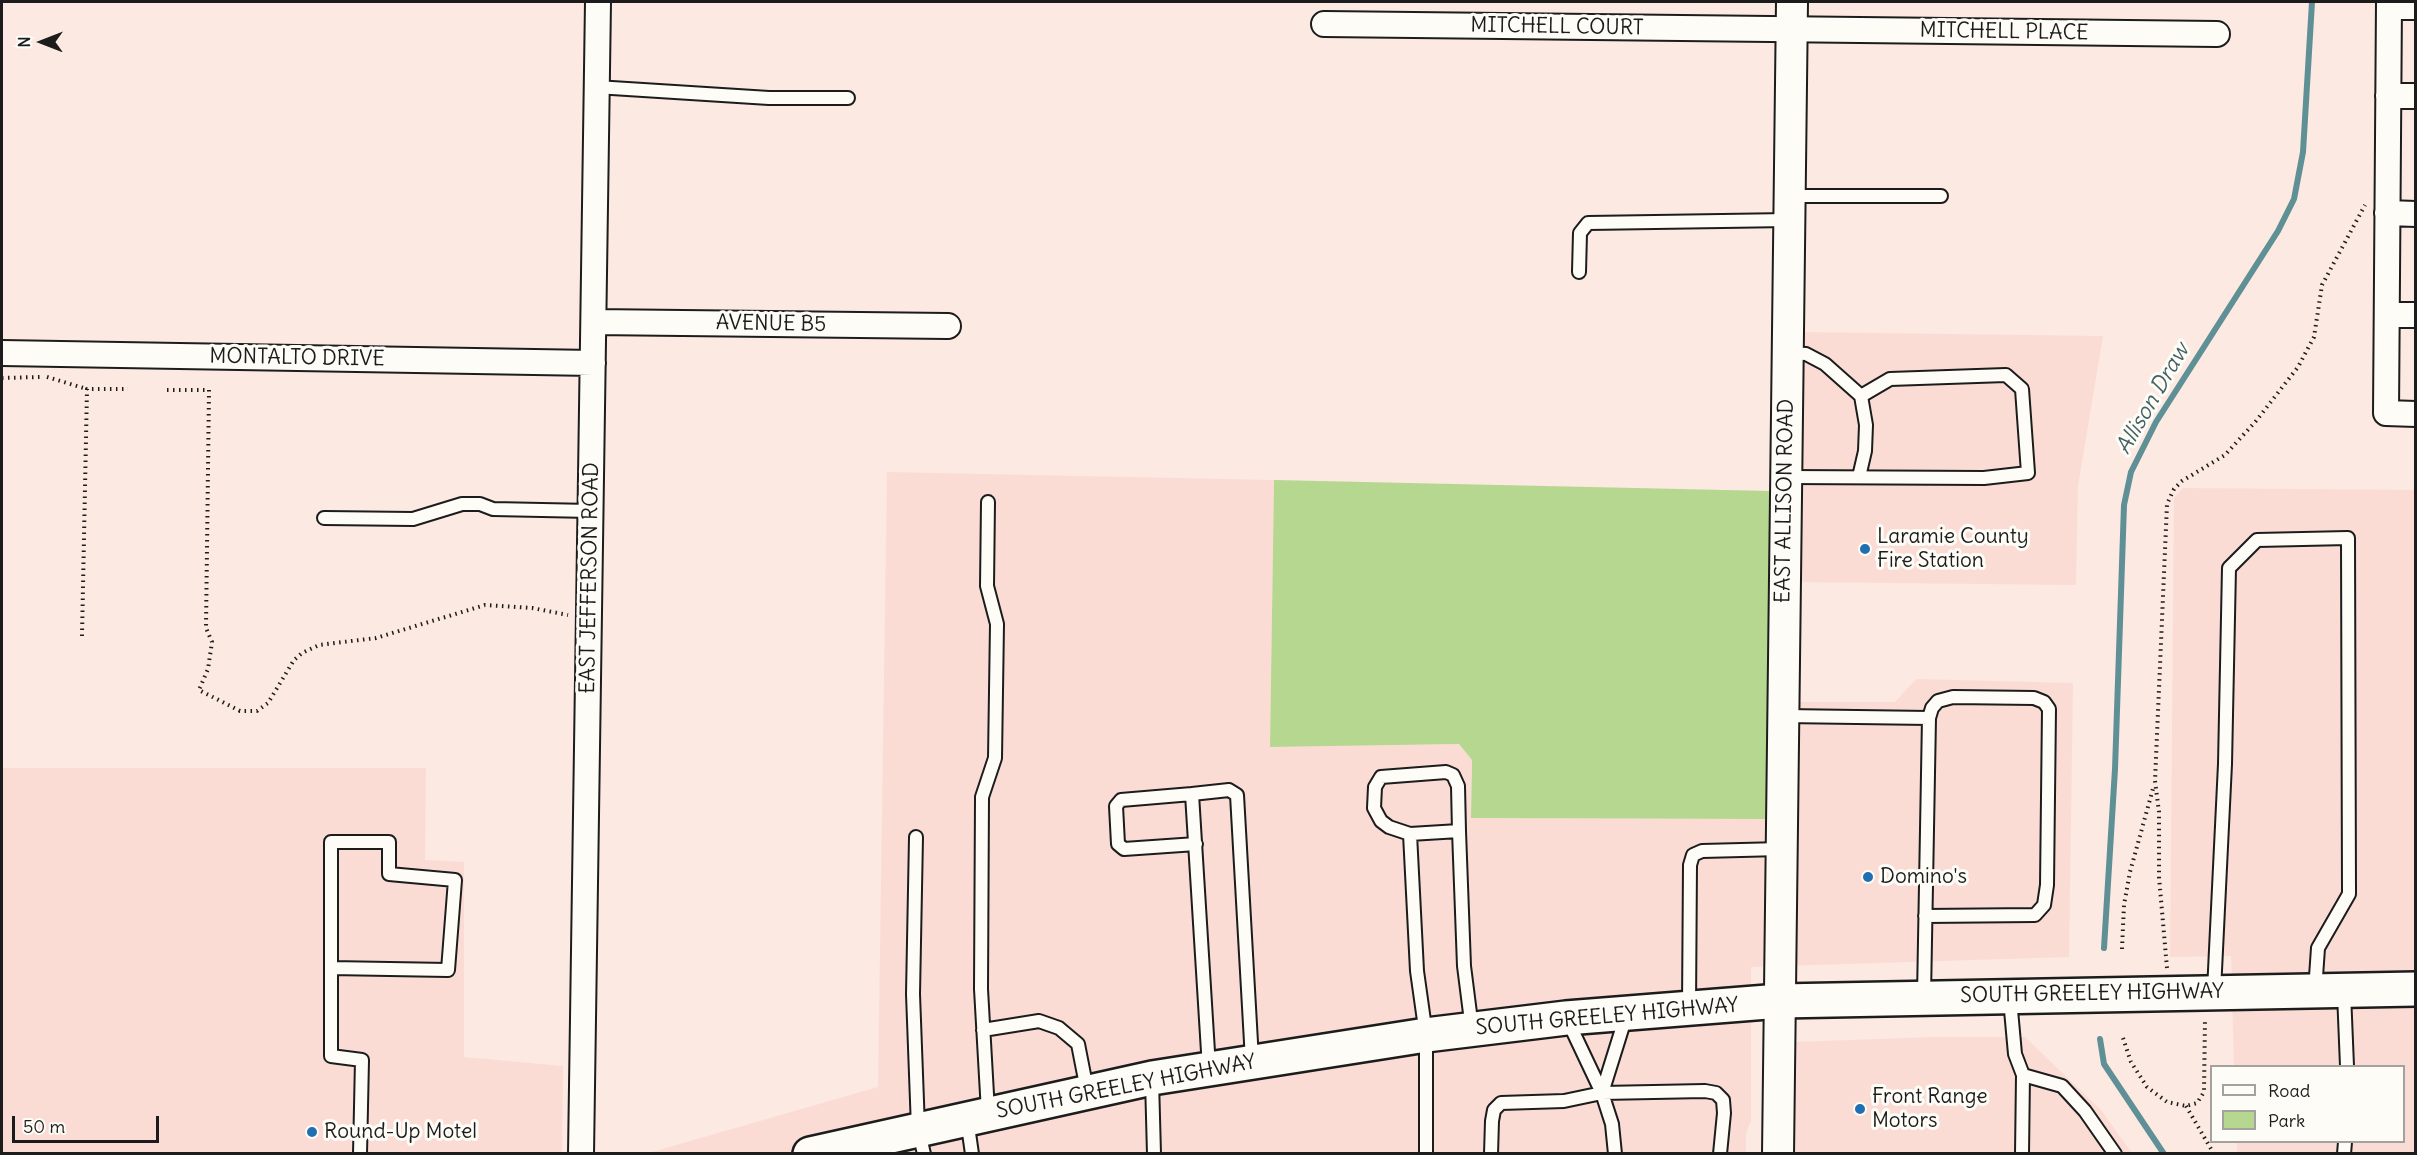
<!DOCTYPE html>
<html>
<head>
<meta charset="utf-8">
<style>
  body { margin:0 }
  #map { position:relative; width:2417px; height:1155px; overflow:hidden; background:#fce9e2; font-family:Delius,sans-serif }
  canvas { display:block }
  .frame { position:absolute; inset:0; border:3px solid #1c1c1c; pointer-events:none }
  .legend { position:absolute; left:2210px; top:1065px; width:195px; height:78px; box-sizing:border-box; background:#fdfcf7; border:2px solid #a3a29f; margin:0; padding:8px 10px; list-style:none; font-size:18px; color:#1c1c1c }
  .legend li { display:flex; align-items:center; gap:12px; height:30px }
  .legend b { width:30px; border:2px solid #a3a29f }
  .north { position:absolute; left:12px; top:12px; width:60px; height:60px; -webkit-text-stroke:4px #fdfcf7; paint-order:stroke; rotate:270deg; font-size:16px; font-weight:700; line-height:24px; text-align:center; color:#1c1c1c }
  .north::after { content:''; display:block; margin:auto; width:21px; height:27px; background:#1c1c1c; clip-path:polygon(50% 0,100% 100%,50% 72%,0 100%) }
  .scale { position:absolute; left:12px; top:1116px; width:147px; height:27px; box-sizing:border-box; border:3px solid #1c1c1c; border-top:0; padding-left:8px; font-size:18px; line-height:21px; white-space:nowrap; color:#1c1c1c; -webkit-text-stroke:4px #fdfcf7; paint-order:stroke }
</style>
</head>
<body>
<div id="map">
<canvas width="2417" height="1155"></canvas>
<div class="frame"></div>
<ul class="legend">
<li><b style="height:8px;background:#fdfcf7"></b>Road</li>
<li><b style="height:16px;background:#b6d790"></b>Park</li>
</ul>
<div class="north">N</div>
<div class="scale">50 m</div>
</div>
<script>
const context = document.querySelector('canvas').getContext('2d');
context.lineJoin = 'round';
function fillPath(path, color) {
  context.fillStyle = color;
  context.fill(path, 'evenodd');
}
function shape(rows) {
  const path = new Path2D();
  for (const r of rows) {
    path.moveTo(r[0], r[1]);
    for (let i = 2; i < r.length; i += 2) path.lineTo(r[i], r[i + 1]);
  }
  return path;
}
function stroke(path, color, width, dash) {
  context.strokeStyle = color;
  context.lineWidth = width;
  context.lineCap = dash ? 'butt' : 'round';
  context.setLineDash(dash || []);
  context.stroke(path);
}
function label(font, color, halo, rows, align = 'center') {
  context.font = font + ' Delius,sans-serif';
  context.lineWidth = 6;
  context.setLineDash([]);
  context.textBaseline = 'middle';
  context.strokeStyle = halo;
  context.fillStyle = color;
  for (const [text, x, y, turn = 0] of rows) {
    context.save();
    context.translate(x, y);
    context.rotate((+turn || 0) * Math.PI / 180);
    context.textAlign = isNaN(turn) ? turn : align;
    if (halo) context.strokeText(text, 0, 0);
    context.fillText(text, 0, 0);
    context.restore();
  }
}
fillPath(shape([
  [1798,332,2103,336,2078,486,2076,585,1796,582],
  [887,472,1274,480,1270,747,1459,744,1472,760,1471,818,1765,819,1767,702,1895,702,1916,679,2073,683,2069,957,1751,967,1751,1121,1746,1133,1746,1153,645,1154,878,1087],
  [2183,488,2415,490,2415,1153,2237,1153,2237,1142,2404,1142,2404,1066,2234,1066,2231,956,2170,957,2174,498],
  [2,768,426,768,425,860,464,862,464,1057,563,1066,562,1153,2,1154],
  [1933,1037,2025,1037,2101,1110,2132,1153,1786,1154,1791,1045,1795,1042]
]), '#fbdcd4');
fillPath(shape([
  [1274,480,1770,491,1766,819,1471,818,1472,760,1459,744,1270,747]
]), '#b6d790');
stroke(shape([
  [2104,948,2115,769,2124,505,2131,472,2156,422,2278,231,2294,199,2303,152,2312,2],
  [2100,1039,2104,1064,2164,1154]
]), '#5f9095', 6);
const service = shape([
  [596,87,769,98,848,98],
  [1790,196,1941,196],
  [1579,272,1580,233,1588,223,1789,220],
  [1787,477,1984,478,2028,473,2022,389,2006,375,1890,379,1861,396,1825,364,1806,354,1787,353],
  [1859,477,1865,451,1866,425,1861,396],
  [324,518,413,519,462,504,480,504,493,509,591,511],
  [1784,716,1929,718,1924,996],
  [1192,794,1121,800,1116,806,1118,844,1124,849,1196,844],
  [1410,834,1389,827,1381,821,1374,808,1375,787,1381,777,1446,772,1453,775,1458,786,1459,831],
  [916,837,913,994,918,1128,924,1154],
  [1925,916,2035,915,2044,905,2047,885,2049,709,2044,702,2034,698,1953,697,1938,701,1932,708,1929,718],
  [331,968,448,970,455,880,389,874,389,842,331,842,331,1056,362,1060,360,1154],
  [2214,991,2225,764,2229,568,2257,540,2348,538,2349,894,2318,948,2315,991],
  [2344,993,2347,1066],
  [2010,999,2015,1054,2023,1075,2022,1154],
  [1689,1006,1690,865,1693,855,1702,851,1781,849],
  [1567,1019,1602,1093,1626,1016],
  [983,1030,1039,1021,1059,1028,1078,1044,1087,1090],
  [1209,1068,1192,794,1229,790,1237,795,1252,1060],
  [2023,1075,2062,1086,2085,1111,2115,1154],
  [1152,1080,1154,1154],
  [988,1112,981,989,982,797,995,758,997,624,987,586,988,502],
  [967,1119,972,1154],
  [1426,1154,1426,1035,1417,971,1410,834,1459,831,1464,966,1472,1029],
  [1491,1154,1492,1121,1494,1110,1501,1103,1564,1101,1602,1093],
  [1615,1154,1612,1124,1602,1093,1705,1091,1716,1093,1723,1100,1724,1113,1720,1154],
  [2344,1154,2345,1142]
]);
const minor = shape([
  [2389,2,2386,413,2416,414],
  [2389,7,2416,7],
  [1324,24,2217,34],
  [2388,96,2416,96],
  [2387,213,2416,214],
  [2387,315,2416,315],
  [594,322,948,326],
  [2,353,593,363],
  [581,1154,598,2]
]);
const tertiary = shape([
  [1778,1154,1792,2]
]);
const trunk = shape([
  [810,1154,1152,1078,1426,1035,1566,1018,1780,1001,2416,989]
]);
stroke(service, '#1c1c1c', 16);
stroke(minor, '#1c1c1c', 28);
stroke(tertiary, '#1c1c1c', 34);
stroke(trunk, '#1c1c1c', 38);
stroke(shape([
  [47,377,87,389],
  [2,378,40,377],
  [167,390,209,390,206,628,212,642,208,669,199,690,240,711,257,711,268,703,294,660,302,653,319,645,376,638,485,605,532,608,568,615],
  [82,636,87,389,128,389],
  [2122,949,2124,905,2130,872,2154,785],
  [2167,968,2159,877,2159,812,2155,781,2167,504,2174,489,2182,481,2225,455,2256,421,2298,367,2314,337,2322,285,2365,205],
  [2123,1038,2131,1062,2147,1087,2167,1102,2186,1106,2197,1103,2204,1092,2205,1019],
  [2186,1106,2214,1154]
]), '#1c1c1c', 4, [1.5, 4.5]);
stroke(service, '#fdfcf7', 12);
stroke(minor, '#fdfcf7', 24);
stroke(tertiary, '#fdfcf7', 30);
stroke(trunk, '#fdfcf7', 33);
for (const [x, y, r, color] of [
  [1865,549,6,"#1f6fb2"],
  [1868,877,6,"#1f6fb2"],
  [1860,1109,6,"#1f6fb2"],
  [312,1132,6,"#1f6fb2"]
]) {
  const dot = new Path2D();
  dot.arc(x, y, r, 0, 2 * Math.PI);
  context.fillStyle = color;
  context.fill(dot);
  stroke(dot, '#fdfcf7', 2);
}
label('21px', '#1c1c1c', '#fdfcf7', [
  ["MITCHELL COURT",1557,27,1],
  ["MITCHELL PLACE",2004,32,1],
  ["AVENUE B5",771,324,1],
  ["MONTALTO DRIVE",297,358,1],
  ["EAST ALLISON ROAD",1785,501,-89],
  ["EAST JEFFERSON ROAD",590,578,-89],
  ["SOUTH GREELEY HIGHWAY",2092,994,-1],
  ["SOUTH GREELEY HIGHWAY",1607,1017,-5],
  ["SOUTH GREELEY HIGHWAY",1126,1087,-11]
]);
label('21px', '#1c1c1c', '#fdfcf7', [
  ["Laramie County",1877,537],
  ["Fire Station",1877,561],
  ["Domino's",1880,877],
  ["Front Range",1872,1097],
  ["Motors",1872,1121],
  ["Round-Up Motel",324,1132]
], 'left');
label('italic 22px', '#436062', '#fdfcf7', [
  ["Allison Draw",2153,399,-60]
]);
</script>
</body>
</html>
